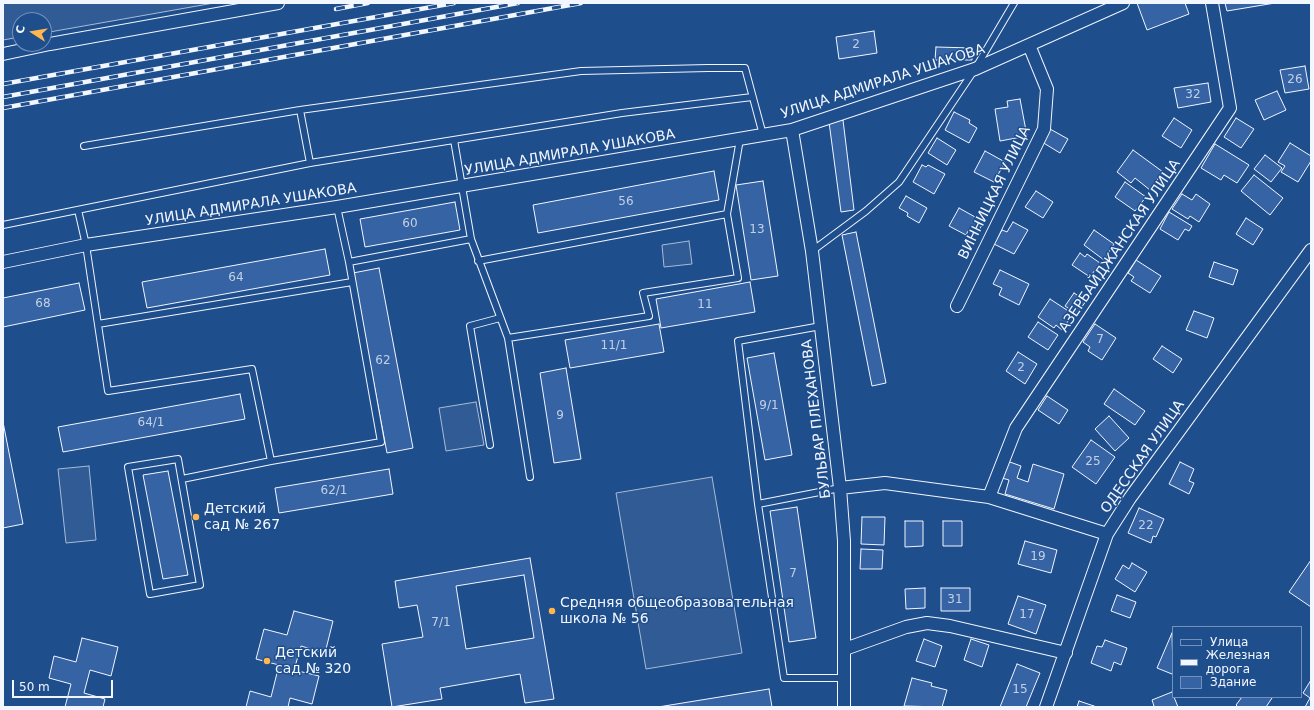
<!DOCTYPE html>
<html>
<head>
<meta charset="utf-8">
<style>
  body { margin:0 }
  #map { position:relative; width:1314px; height:710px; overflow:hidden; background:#1f4e8c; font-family:"DejaVu Sans",sans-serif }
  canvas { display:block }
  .frame { position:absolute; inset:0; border:4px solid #f2f6ff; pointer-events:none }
  .legend { position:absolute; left:1172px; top:626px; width:130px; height:72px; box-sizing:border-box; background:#1f4e8c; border:1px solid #7391ba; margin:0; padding:5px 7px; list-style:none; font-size:12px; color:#f2f6ff }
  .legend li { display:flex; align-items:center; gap:8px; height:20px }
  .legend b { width:20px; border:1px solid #7391ba }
  .north { position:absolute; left:12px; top:12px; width:40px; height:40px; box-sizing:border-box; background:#1f4e8c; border:1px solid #7391ba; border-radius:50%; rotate:282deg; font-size:11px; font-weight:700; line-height:16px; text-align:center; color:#f2f6ff }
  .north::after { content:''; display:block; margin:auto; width:14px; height:18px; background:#ffb74d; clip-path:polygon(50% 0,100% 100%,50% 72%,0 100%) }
  .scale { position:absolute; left:12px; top:680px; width:101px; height:18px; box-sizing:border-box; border:2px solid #f2f6ff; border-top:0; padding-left:5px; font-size:12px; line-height:14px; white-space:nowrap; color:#f2f6ff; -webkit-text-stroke:3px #1f4e8c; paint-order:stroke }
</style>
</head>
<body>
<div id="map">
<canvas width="1314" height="710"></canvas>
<div class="frame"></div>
<ul class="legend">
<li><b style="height:5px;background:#1f4e8c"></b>Улица</li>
<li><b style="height:5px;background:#f2f6ff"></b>Железная дорога</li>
<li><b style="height:11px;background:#3563a3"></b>Здание</li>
</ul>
<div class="north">С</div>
<div class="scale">50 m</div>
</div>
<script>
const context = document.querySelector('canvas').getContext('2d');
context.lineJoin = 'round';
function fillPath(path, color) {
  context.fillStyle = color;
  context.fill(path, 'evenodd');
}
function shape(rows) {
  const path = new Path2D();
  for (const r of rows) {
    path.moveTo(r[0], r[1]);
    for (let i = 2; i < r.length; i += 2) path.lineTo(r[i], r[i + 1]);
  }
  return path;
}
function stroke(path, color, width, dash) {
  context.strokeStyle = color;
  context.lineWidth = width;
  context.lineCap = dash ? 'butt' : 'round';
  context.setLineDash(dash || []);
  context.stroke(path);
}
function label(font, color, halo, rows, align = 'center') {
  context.font = font + ' "DejaVu Sans",sans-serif';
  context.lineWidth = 3;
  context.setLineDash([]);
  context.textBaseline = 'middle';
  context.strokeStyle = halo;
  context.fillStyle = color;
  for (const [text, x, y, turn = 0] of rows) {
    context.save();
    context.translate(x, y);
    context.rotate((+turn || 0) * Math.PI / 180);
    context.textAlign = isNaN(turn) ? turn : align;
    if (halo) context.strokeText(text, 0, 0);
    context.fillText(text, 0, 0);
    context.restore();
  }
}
const built = shape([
  [3,3,214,3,44,33,44,20,20,20,20,37,3,40,3,3],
  [689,241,692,264,664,267,662,245,689,241],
  [476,402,484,445,446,451,439,408,476,402],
  [89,466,96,540,66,543,58,469,89,466],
  [712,477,742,653,646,669,616,493,712,477]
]);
fillPath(built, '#305b95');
stroke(built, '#a8bbd7', 1);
const building = shape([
  [1137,3,1185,3,1189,14,1147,30,1137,3],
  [1225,3,1275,3,1227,11,1225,3],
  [874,31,877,53,839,59,836,37,874,31],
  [936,47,972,48,972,60,935,60,936,47],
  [1305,66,1309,89,1285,93,1280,70,1305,66],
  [1208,83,1211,102,1178,108,1174,88,1208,83],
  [1277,91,1286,110,1264,120,1255,100,1277,91],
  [1020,99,1027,136,1000,141,995,109,1008,107,1007,101,1020,99],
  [954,112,970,120,969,123,977,128,969,143,945,130,954,112],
  [1174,118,1192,130,1181,148,1162,136,1174,118],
  [1236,118,1254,129,1241,148,1224,137,1236,118],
  [843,120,854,210,841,212,829,122,843,120],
  [1050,129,1068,139,1060,153,1042,142,1050,129],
  [937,138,956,150,947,165,928,153,937,138],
  [1290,143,1311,156,1311,161,1298,182,1281,172,1285,166,1278,162,1290,143],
  [1215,144,1249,165,1237,183,1224,175,1221,180,1201,168,1215,144],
  [1133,150,1163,172,1150,190,1135,178,1131,183,1117,172,1133,150],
  [985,151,1005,162,994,182,974,172,985,151],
  [1265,155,1282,168,1271,182,1254,169,1265,155],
  [922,165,926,167,928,165,945,174,934,194,913,182,922,165],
  [714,171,719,200,538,233,533,205,714,171],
  [1254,175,1283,198,1270,215,1241,191,1254,175],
  [763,181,778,276,751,280,736,185,763,181],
  [1125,182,1146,197,1135,211,1115,197,1125,182],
  [1036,191,1053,202,1043,218,1025,207,1036,191],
  [1182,194,1192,200,1196,194,1210,204,1199,222,1190,216,1188,219,1172,209,1182,194],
  [906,196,927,208,919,223,907,216,908,213,899,208,906,196],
  [455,202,460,230,365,247,360,219,455,202],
  [959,208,984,222,976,235,968,231,966,235,949,226,959,208],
  [1169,212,1192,226,1189,231,1185,229,1178,240,1160,229,1169,212],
  [1246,218,1263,229,1253,245,1236,234,1246,218],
  [1013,222,1028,230,1014,254,994,244,1002,230,1007,232,1013,222],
  [1094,230,1114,244,1104,260,1084,245,1094,230],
  [856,232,886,383,872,386,842,235,856,232],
  [325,249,330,275,147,308,142,282,325,249],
  [1080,253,1085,257,1087,254,1100,263,1090,277,1072,265,1080,253],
  [1136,260,1161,276,1150,293,1131,281,1134,277,1128,273,1136,260],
  [1214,262,1238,270,1233,285,1209,277,1214,262],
  [379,268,413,448,387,453,353,273,379,268],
  [1000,270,1029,284,1019,305,999,295,1002,288,993,284,1000,270],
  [750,282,755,312,661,328,656,299,750,282],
  [79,283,85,310,3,327,3,298,79,283],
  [1074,293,1086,301,1077,314,1065,306,1074,293],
  [1050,299,1073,314,1062,330,1056,325,1054,328,1038,317,1050,299],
  [1194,311,1214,318,1207,338,1186,330,1194,311],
  [1038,322,1058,335,1048,350,1028,337,1038,322],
  [659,324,664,352,570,368,565,340,659,324],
  [1095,324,1116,338,1102,360,1088,351,1090,347,1083,342,1095,324],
  [1162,346,1182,359,1173,373,1153,359,1162,346],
  [1018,352,1037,364,1025,384,1006,371,1018,352],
  [774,353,792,455,765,460,747,358,774,353],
  [566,368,581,459,554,463,540,373,566,368],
  [1114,389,1145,411,1135,425,1104,404,1114,389],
  [240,394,245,419,63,452,58,427,240,394],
  [1047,396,1068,410,1059,424,1038,410,1047,396],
  [1109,416,1129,438,1115,451,1095,429,1109,416],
  [3,422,23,524,3,528,3,422],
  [1091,440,1115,457,1096,484,1072,467,1091,440],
  [1007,461,1021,466,1017,478,1028,482,1033,464,1064,474,1054,509,1005,494,1009,480,1002,478,1007,461],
  [1180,462,1194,469,1189,481,1194,483,1189,494,1169,484,1180,462],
  [389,469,393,494,279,513,275,488,389,469],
  [168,471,188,575,163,579,143,475,168,471],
  [797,507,816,638,789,642,770,511,797,507],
  [1139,508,1164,519,1156,537,1153,536,1151,543,1128,533,1139,508],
  [862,517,885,517,884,545,861,544,862,517],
  [905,521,923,521,923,546,905,547,905,521],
  [943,521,962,521,962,546,943,546,943,521],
  [1025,541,1057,550,1051,573,1018,564,1025,541],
  [861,549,883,550,882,569,860,569,861,549],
  [530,558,554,699,525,703,520,674,440,688,442,699,392,707,382,644,423,637,417,605,399,608,395,581,530,558],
  [524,575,534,638,466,649,456,586,524,575],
  [1311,560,1311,607,1289,592,1311,560],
  [1132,563,1147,572,1135,592,1115,579,1123,565,1129,569,1132,563],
  [925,588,925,608,906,609,905,589,925,588],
  [941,588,970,588,970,611,941,611,941,588],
  [1117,595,1136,602,1130,618,1111,611,1117,595],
  [1018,596,1046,605,1036,634,1008,624,1018,596],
  [294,611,333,621,325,653,301,646,294,670,319,676,312,704,290,698,288,707,246,707,250,691,271,697,279,665,256,659,264,629,287,635,294,611],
  [1172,633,1173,671,1172,674,1157,668,1172,633],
  [82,638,118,647,111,676,90,670,84,693,105,699,103,707,65,707,71,684,49,678,54,656,76,662,82,638],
  [924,639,942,646,935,667,916,661,924,639],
  [971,639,989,645,982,667,964,660,971,639],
  [1105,640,1127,648,1121,665,1114,662,1111,671,1091,663,1097,646,1102,647,1105,640],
  [1017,664,1040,673,1026,707,1000,707,1017,664],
  [912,678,932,683,931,686,947,690,942,707,904,706,912,678],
  [1311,680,1311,707,1305,707,1310,698,1303,693,1311,680],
  [769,689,772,707,658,707,769,689],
  [1172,692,1178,707,1151,707,1154,706,1152,700,1172,692],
  [1242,697,1271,697,1272,698,1266,707,1238,707,1236,705,1242,697],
  [1079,701,1097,707,1077,707,1079,701]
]);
fillPath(building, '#3563a3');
stroke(building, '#f2f6ff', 1);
const service = shape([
  [300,110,310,163],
  [454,140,471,239,508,338,530,477],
  [84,146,300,110,581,71,708,68,745,68,763,135],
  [78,210,86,245,108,391,252,369,271,461],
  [3,225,310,163,622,113,752,97],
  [812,251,866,211,899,182,975,69,1014,3],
  [478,261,727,214],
  [349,262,471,239],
  [98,324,352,282],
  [821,326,738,341,758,504,784,678,844,678],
  [508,338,649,316,643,293,738,278,727,214,740,139],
  [490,445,470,326,500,318],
  [178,459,200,585,150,594,128,467,178,459],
  [182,479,271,461,381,442,349,262,337,207],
  [758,504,840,488]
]);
const minor = shape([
  [3,54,50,44,278,3],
  [792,130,812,251,840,488,844,541,844,707],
  [3,262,86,245,337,207,792,130,975,69,1123,3],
  [957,306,1044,129,1047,89,1029,45],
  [840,488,885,483,989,497,1107,534],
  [989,497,1016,428,1230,108,1212,3],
  [845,649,906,627,927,623,950,626,1066,653],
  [1046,707,1107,534,1130,498,1311,250]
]);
stroke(service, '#f2f6ff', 8);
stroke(minor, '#f2f6ff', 14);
stroke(service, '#1f4e8c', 6);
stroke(minor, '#1f4e8c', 12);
const rail = shape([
  [336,9,368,3],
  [3,84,454,3],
  [3,97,518,3],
  [3,108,581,3]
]);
stroke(rail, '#f2f6ff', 4.5);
stroke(rail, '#1f4e8c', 3, [9]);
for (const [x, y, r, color] of [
  [196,517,4,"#ffb74d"],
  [552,611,4,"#ffb74d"],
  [267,661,4,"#ffb74d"]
]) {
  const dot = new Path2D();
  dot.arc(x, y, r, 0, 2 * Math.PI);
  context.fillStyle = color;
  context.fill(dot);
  stroke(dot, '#1f4e8c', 1.5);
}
label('12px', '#c3d1e8', null, [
  ["2",856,45],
  ["26",1295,80],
  ["32",1193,95],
  ["56",626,202],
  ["60",410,224],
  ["13",757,230],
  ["64",236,278],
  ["68",43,304],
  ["11",705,305],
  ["7",1100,340],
  ["11/1",614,346],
  ["62",383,361],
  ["2",1021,368],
  ["9/1",769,406],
  ["9",560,416],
  ["64/1",151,423],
  ["25",1093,462],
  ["62/1",334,491],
  ["22",1146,526],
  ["19",1038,557],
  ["7",793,574],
  ["31",955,600],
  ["17",1027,615],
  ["7/1",441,623],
  ["15",1020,690]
]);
label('14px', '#f2f6ff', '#1f4e8c', [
  ["УЛИЦА АДМИРАЛА УШАКОВА",883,82,-18],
  ["УЛИЦА АДМИРАЛА УШАКОВА",570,153,-10],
  ["ВИННИЦКАЯ УЛИЦА",995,193,-64],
  ["УЛИЦА АДМИРАЛА УШАКОВА",251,205,-9],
  ["АЗЕРБАЙДЖАНСКАЯ УЛИЦА",1120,246,-56],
  ["БУЛЬВАР ПЛЕХАНОВА",817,419,-97],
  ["ОДЕССКАЯ УЛИЦА",1143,457,-55]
]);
label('14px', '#f2f6ff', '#1f4e8c', [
  ["Детский",204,509],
  ["сад № 267",204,525],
  ["Средняя общеобразовательная",560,603],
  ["школа № 56",560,619],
  ["Детский",275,653],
  ["сад № 320",275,669]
], 'left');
</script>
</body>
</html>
